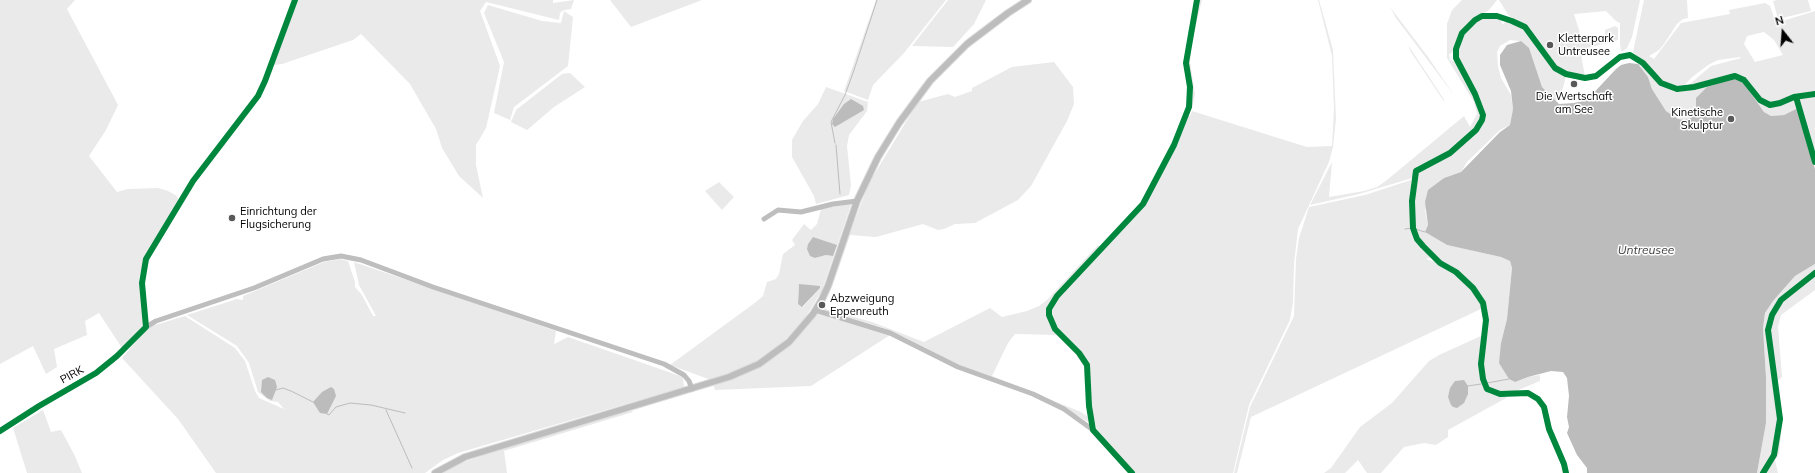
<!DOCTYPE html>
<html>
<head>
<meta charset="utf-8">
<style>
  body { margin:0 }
  #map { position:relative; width:1815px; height:473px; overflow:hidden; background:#fff; font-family:Mulish,sans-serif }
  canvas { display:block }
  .north { position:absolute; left:1763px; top:12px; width:40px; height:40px; -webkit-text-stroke:3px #fff; paint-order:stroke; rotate:343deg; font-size:11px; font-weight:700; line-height:16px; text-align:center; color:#000 }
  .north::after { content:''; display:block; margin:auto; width:14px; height:18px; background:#000; clip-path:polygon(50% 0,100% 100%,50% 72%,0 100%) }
</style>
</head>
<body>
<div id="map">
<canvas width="1815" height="473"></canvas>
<div class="north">N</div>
</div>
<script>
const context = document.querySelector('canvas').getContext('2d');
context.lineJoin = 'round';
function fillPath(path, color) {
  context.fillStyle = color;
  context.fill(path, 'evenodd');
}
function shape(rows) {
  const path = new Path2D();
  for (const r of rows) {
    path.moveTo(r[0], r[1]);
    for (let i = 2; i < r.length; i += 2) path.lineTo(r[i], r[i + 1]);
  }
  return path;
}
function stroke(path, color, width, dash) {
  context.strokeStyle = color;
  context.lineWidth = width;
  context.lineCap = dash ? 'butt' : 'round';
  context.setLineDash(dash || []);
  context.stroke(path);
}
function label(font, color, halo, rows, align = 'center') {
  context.font = font + ' Mulish,sans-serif';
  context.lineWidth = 3;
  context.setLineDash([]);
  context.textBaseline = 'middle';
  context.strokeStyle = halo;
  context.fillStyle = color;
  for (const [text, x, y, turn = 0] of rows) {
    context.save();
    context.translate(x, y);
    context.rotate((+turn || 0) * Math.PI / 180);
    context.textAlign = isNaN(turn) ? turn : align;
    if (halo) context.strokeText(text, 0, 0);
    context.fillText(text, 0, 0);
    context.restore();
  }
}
fillPath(shape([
  [0,0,75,0,67,9,118,105,106,130,89,156,117,192,128,189,158,188,168,191,177,196,178,200,144,260,139,279,144,320,142,327,122,348,99,313,85,321,87,335,54,349,57,367,46,374,33,346,0,364],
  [298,0,553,0,553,3,574,0,571,9,564,10,560,13,559,20,486,2,480,11,500,66,486,128,476,145,476,165,483,198,459,176,442,148,436,129,410,84,361,34,353,40,282,64,274,65],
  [610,0,702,0,631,27],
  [876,0,946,0,904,53,873,85,868,100,844,91],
  [948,0,986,0,974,24,953,47,912,46],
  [1198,0,1202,0,1191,46,1190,62,1195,94,1192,109,1190,109,1192,89,1187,62],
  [1318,0,1319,0,1333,50,1336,119,1333,147,1329,162,1298,229,1294,264,1293,302,1290,320,1249,405,1233,473,1134,473,1097,430,1090,405,1088,365,1080,352,1055,328,1052,321,1050,309,1058,297,1144,205,1175,146,1188,116,1190,116,1192,111,1307,147,1332,146,1334,109,1332,56],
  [1462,0,1497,0,1489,10,1467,24,1460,34,1455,49,1455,53,1452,51,1452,53,1449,54,1450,60,1456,62,1477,102,1480,113,1479,123,1448,152,1416,167,1412,178,1409,179,1359,194,1310,205,1332,162,1329,197,1364,191,1377,187,1387,180,1464,116,1470,127,1477,114,1474,102,1447,58,1447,24,1452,10],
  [1499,0,1640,0,1632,37,1627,48,1623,51,1621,51,1620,43,1620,23,1616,21,1606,11,1574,14,1583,43,1605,38,1605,30,1615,26,1618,28,1618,40,1580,50,1585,76,1567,72,1563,88,1556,101,1542,87,1521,41,1510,40,1500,46,1497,52,1498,66,1501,78,1511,95,1513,109,1510,125,1500,130,1467,162,1461,172,1444,178,1425,210,1428,225,1425,232,1447,245,1501,257,1510,261,1512,268,1507,319,1501,343,1509,379,1515,382,1528,377,1540,375,1540,381,1511,393,1497,393,1488,387,1482,367,1487,319,1485,307,1482,298,1474,287,1457,271,1441,262,1426,248,1415,229,1413,211,1416,174,1420,169,1450,154,1476,131,1483,122,1484,115,1469,80,1458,60,1457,49,1464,33,1479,19,1497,18,1503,19,1501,22,1503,24,1508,21,1518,24,1518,20,1509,16],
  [1644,0,1687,0,1688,18,1683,19,1677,24,1664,44,1659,50,1649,56,1654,59,1681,23,1730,14,1729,10,1765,3,1770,6,1776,23,1815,11,1815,156,1800,103,1795,101,1798,108,1784,115,1771,116,1764,112,1743,82,1734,78,1726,80,1696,112,1693,117,1684,120,1678,119,1666,111,1652,89,1648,77,1638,64,1641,64,1661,85,1679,92,1689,90,1727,76,1685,88,1711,66,1741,58,1740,57,1718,60,1708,65,1691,78,1682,88,1674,88,1664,83,1633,52],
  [1764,32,1774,40,1783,55,1755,62,1744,44,1747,36],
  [1778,0,1808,0,1811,11,1778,19,1773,1],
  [488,5,542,21,561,23,564,11,573,17,568,66,514,107,510,120,494,113,504,62,484,13],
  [1390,7,1428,57,1454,95,1396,18],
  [1408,45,1443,98,1445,103,1411,52],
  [1054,62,1073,87,1074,104,1067,121,1031,186,1018,200,975,223,955,224,944,229,938,230,923,224,876,237,850,235,833,284,824,305,824,308,829,310,872,322,924,342,990,308,1002,317,1027,311,1039,306,1047,300,1098,245,1100,248,1050,302,1047,309,1049,324,1057,335,1015,334,1008,343,992,376,1081,412,1091,419,1091,422,1090,423,1056,403,969,370,906,338,884,328,826,311,822,308,822,305,869,183,918,102,948,94,955,97,972,91,972,88,1012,67],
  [570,73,585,87,554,107,527,130,511,122,516,110,562,74],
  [826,87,868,102,867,111,849,135,847,146,851,185,849,195,816,204,814,196,792,157,792,140,803,121,818,104],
  [1411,180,1410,219,1412,228,1416,240,1431,257,1426,259,1436,262,1456,274,1473,289,1483,308,1251,417,1237,473,1234,473,1250,407,1294,316,1296,259,1299,238,1309,207,1365,195],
  [719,182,734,197,722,210,705,191],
  [849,203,851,205,822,290,804,320,780,346,757,362,734,373,711,380,670,365,756,302,763,296,767,282,776,279,779,274,783,254,795,245,792,240,804,224,811,230,817,224,821,209],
  [813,237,836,245,833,256,826,255,815,258,808,244],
  [799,284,820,288,803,307,798,301],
  [340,259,348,261,355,282,355,287,362,295,373,316,376,316,359,285,354,262,556,331,554,344,568,337,683,377,684,387,458,453,443,460,425,473,216,473,178,419,122,358,145,331,152,326,185,316,235,348,245,361,255,391,259,398,284,409,278,402,270,401,258,392,249,363,237,346,187,315,237,299,243,300,243,296,324,262],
  [1815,264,1815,290,1781,315,1778,327,1782,377,1777,381,1783,418,1779,454,1775,460,1778,473,1757,473,1766,423,1766,377,1763,328,1765,313,1773,301,1795,276],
  [818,313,890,335,811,386,715,390,713,384,748,372,772,357,815,314],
  [1481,336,1479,362,1483,383,1487,391,1490,394,1507,396,1506,398,1448,430,1448,437,1436,445,1424,443,1404,447,1381,473,1367,473,1358,460,1345,473,1324,473,1331,468,1360,427,1392,403,1429,361,1439,355],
  [43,410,51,432,61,430,74,454,82,473,27,473,13,428],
  [632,411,633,412,504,451,507,473,439,473,447,468,498,450,618,413]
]), '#eaeaea');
fillPath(shape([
  [1521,41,1529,48,1542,87,1559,104,1574,103,1587,100,1616,69,1621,65,1629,63,1638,64,1648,77,1652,89,1666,111,1678,119,1684,120,1693,117,1696,112,1696,98,1707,87,1734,78,1743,82,1764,112,1771,116,1784,115,1798,108,1815,169,1815,264,1795,276,1773,301,1765,313,1763,328,1766,377,1766,423,1757,473,1587,473,1587,468,1577,455,1567,433,1569,427,1567,417,1569,396,1567,378,1563,372,1551,371,1528,377,1515,382,1509,379,1499,363,1501,343,1507,319,1512,268,1510,261,1501,257,1447,245,1425,232,1428,225,1425,202,1428,190,1444,178,1461,172,1500,132,1510,125,1513,109,1511,91,1500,65,1500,55,1507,45],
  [851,99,863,106,864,110,835,127,832,124,833,119,844,104],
  [813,237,837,245,833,256,826,255,815,258,810,256,807,249,808,244],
  [799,284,820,286,820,288,802,307,798,304],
  [268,377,275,380,277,387,272,400,267,398,261,392,262,380],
  [1464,380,1468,386,1468,394,1464,403,1457,408,1453,407,1451,405,1448,397,1450,388,1455,381],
  [331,387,334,389,336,396,327,414,320,413,313,402,322,392]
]), '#bcbcbc');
stroke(shape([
  [835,143,831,122,845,95,854,70,877,0],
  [836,145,840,194],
  [1405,229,1412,228],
  [1415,229,1425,232],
  [1487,383,1509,379],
  [1468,386,1481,384],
  [276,390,283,388,291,391,313,402],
  [386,410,412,468],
  [327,414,329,415,336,407,350,403,371,405,405,413]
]), '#bcbcbc', 1);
const major = shape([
  [435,473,465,457,729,377,759,364,789,342,813,314,822,299,828,286,857,201,878,157,899,123,930,81,967,44,1008,13,1028,0]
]);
stroke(major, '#dbdbdb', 8);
stroke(shape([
  [764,219,778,210,801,212,833,204,857,201],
  [815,310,890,333,958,367,1033,394,1064,409,1093,430,1132,473],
  [0,431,39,406,96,373,117,356,146,327,156,321,254,288,323,259,341,256,361,260,433,287,664,364,684,375,689,381,692,389]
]), '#bebebe', 5);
stroke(major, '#bdbdbd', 6);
stroke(shape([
  [1796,97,1815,162],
  [0,431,39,406,96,373,117,356,146,327,142,283,146,259,193,181,258,96,265,81,295,0],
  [1132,473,1093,430,1089,406,1087,365,1079,353,1055,329,1049,315,1049,309,1057,296,1143,204,1174,145,1189,107,1190,87,1186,63,1197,0],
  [1566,473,1564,464,1549,429,1544,407,1538,399,1528,393,1500,394,1487,389,1483,379,1481,364,1486,320,1483,303,1473,288,1456,272,1440,263,1423,246,1417,239,1413,228,1412,201,1416,171,1450,153,1476,130,1482,120,1483,115,1475,94,1456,58,1456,49,1462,33,1475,20,1482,16,1497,16,1512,21,1525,27,1555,68,1566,74,1585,78,1596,76,1620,57,1630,55,1643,63,1661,83,1677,89,1694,87,1735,76,1744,80,1760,100,1770,105,1780,103,1794,97,1815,94],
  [1763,473,1774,455,1780,419,1768,330,1772,315,1781,300,1815,273]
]), '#00873e', 6);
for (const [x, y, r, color] of [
  [1550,45,4,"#595959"],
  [1574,84,4,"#595959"],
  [1731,119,4,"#595959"],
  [232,218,4,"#595959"],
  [822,305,4,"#595959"]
]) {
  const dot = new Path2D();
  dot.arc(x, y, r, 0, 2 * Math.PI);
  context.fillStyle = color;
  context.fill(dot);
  stroke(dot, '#fff', 1.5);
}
label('11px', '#000', '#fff', [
  ["Kletterpark",1558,39],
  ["Untreusee",1558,52],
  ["Die Wertschaft",1574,97,"center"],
  ["am See",1574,110,"center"],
  ["Kinetische",1723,113,"right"],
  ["Skulptur",1723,126,"right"],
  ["Einrichtung der",240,212],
  ["Flugsicherung",240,225],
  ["Abzweigung",830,299],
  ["Eppenreuth",830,312]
], 'left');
label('11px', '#000', '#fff', [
  ["PIRK",72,375,-29]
]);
label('italic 12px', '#414141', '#fff', [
  ["Untreusee",1646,250]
]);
</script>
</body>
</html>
